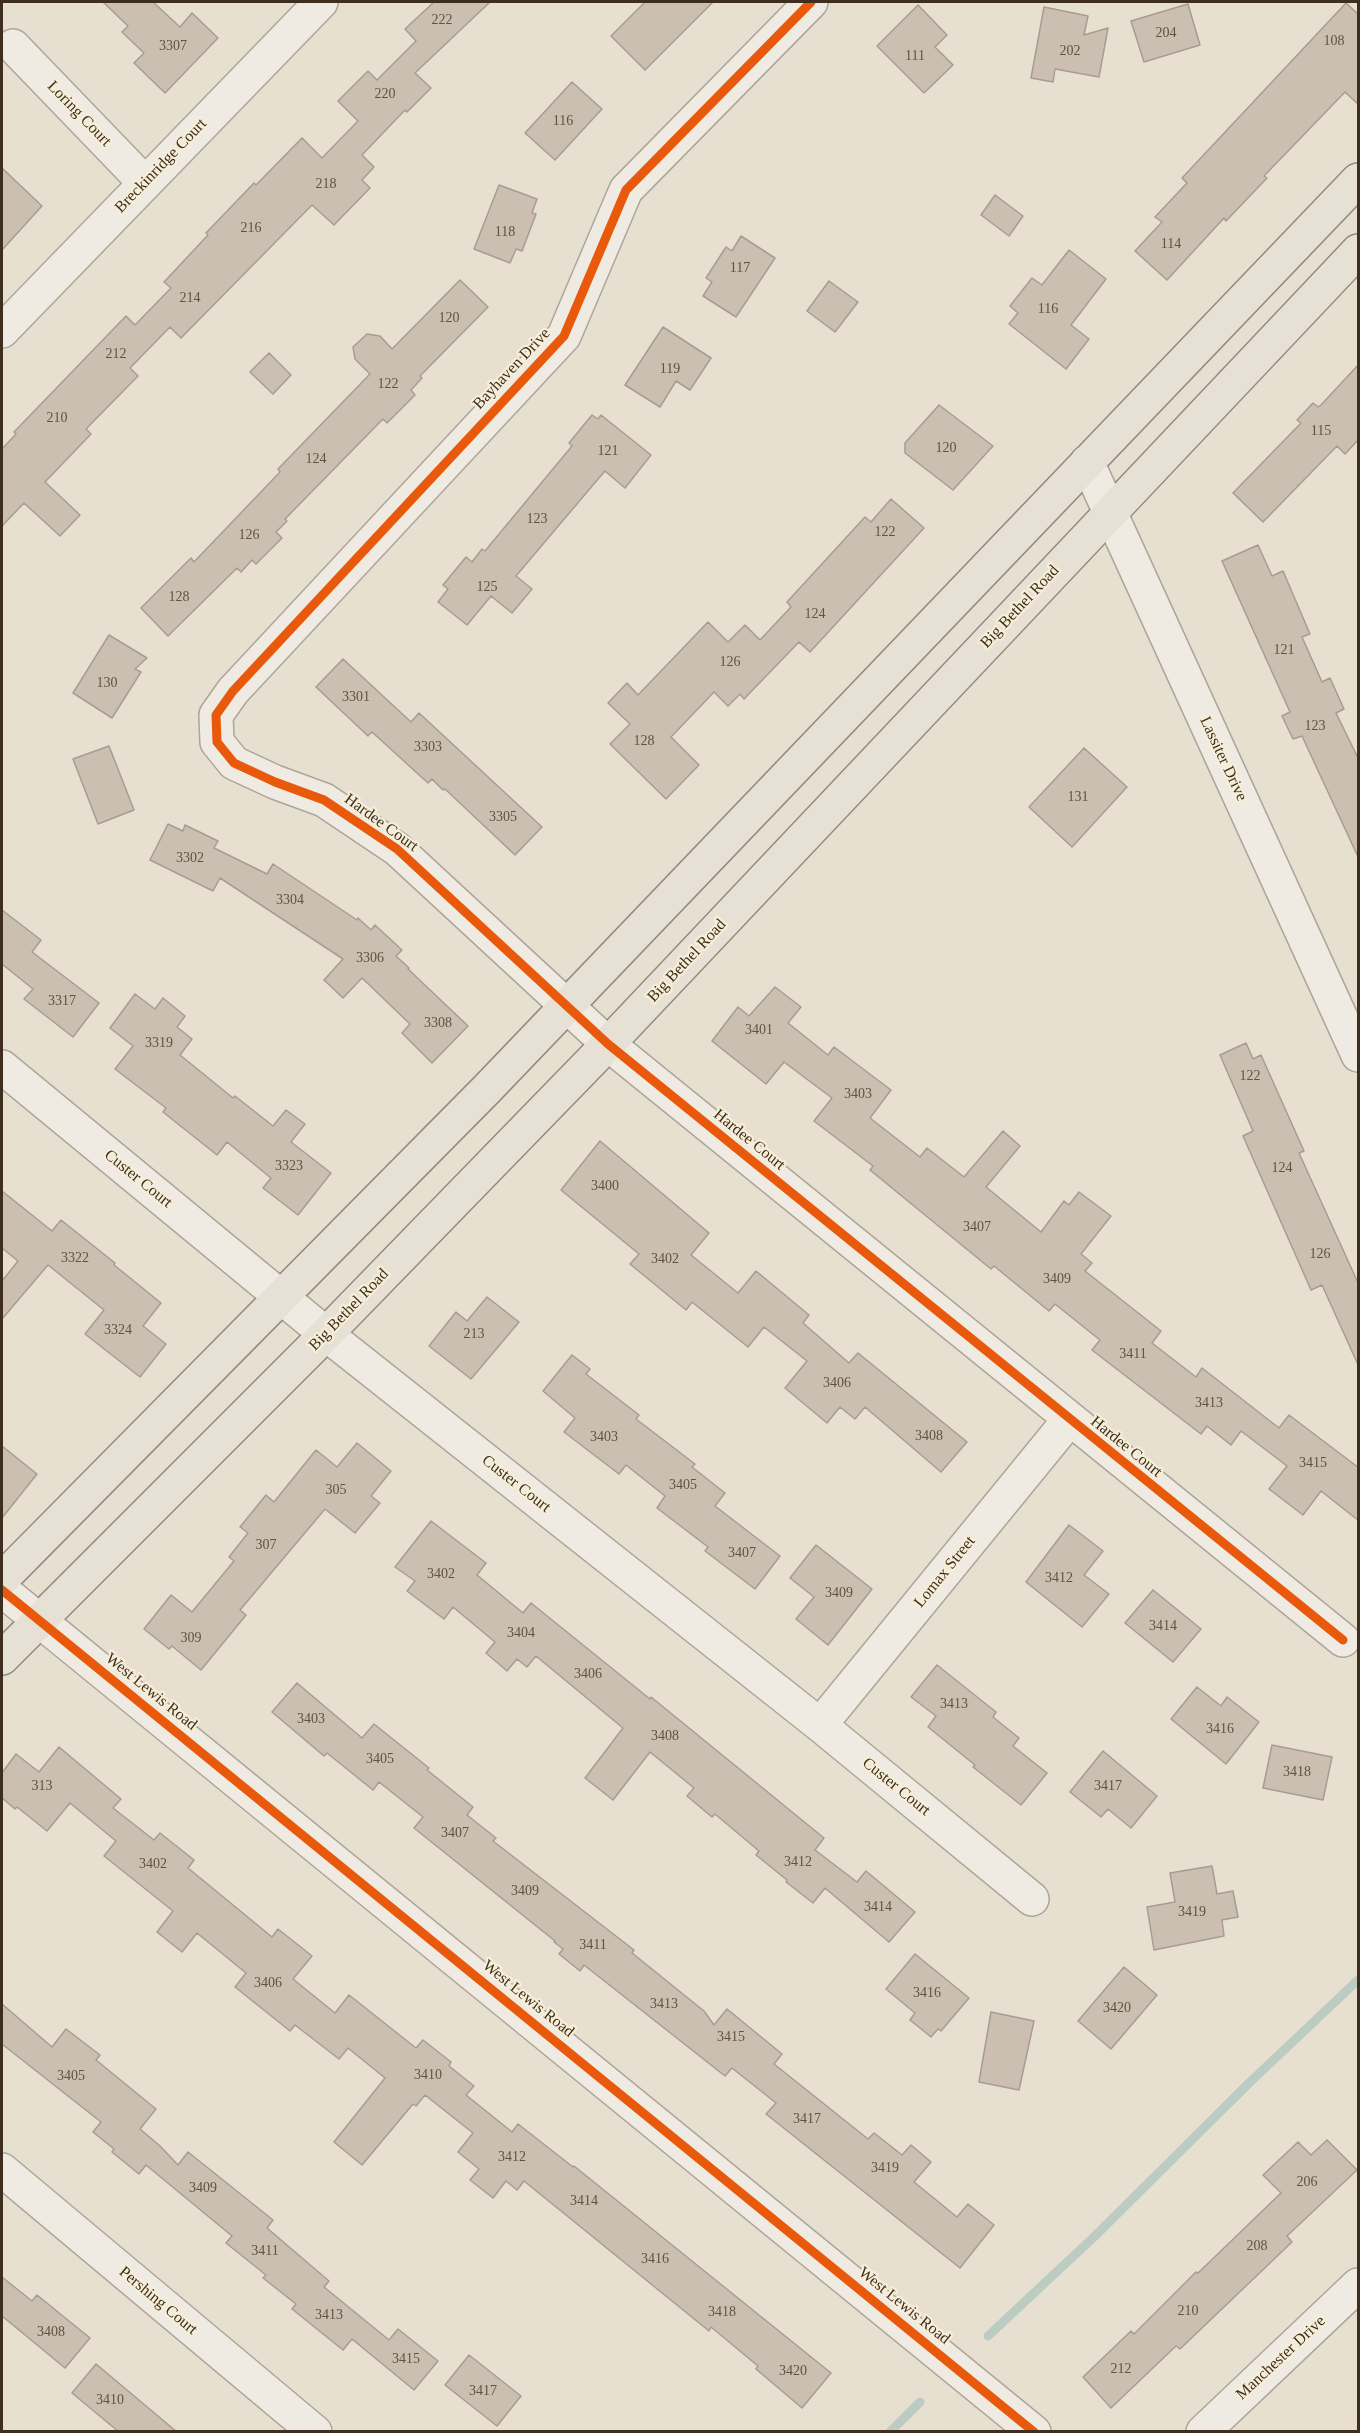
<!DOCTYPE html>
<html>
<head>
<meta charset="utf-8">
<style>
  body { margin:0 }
  #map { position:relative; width:1360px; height:2433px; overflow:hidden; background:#e7e0d1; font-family:"Times New Roman",serif }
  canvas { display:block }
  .frame { position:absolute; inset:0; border:3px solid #3d2e20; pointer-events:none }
</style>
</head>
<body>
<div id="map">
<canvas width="1360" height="2433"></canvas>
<div class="frame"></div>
</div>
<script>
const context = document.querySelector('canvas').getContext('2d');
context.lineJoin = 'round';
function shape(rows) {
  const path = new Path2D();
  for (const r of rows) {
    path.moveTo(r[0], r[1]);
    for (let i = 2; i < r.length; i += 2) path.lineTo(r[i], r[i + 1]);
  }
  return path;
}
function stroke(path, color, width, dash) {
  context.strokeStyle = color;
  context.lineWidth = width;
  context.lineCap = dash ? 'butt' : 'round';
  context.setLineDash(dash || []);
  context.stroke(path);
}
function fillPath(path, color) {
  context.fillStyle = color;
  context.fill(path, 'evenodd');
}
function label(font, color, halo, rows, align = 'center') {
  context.font = font + ' "Times New Roman",serif';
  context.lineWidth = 4.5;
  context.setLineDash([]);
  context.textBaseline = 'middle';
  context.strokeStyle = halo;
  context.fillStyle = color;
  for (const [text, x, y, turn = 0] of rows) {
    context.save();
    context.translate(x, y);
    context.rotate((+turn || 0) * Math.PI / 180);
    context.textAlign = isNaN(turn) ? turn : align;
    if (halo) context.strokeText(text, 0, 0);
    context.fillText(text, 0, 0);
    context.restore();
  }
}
stroke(shape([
  [988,2336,1095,2236,1248,2084,1358,1980],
  [890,2432,920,2402]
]), '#bcccc2', 9);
const building = shape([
  [103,2,153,2,180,27,192,13,218,38,165,93,134,63,144,53,122,32,128,26,103,2],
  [434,2,490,2,415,73,431,88,407,112,405,110,362,155,374,167,362,180,370,188,334,225,312,205,181,338,170,327,130,368,138,376,86,429,91,434,45,482,80,515,60,536,24,503,2,526,2,449,16,434,14,432,126,316,135,325,171,288,164,282,208,235,206,233,254,183,256,185,302,138,322,158,358,121,338,101,368,71,377,80,416,41,405,29,434,2],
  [645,2,713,2,645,70,611,36,645,2],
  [1346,3,1359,15,1359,105,1345,92,1264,176,1267,178,1226,221,1224,218,1167,280,1135,251,1162,222,1155,217,1187,183,1182,178,1346,3],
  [1188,4,1200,45,1144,62,1131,21,1188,4],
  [918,5,947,35,935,47,953,65,924,93,877,46,918,5],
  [1044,7,1088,16,1084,35,1108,28,1099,77,1055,69,1053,82,1031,78,1044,7],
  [572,82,602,109,555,160,525,133,572,82],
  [2,168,42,206,2,250,2,168],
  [499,185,537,199,532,213,536,214,522,251,516,249,510,263,474,249,499,185],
  [995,195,1023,216,1009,236,981,215,995,195],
  [741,236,775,258,736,317,703,296,712,282,706,278,726,247,732,251,741,236],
  [1069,250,1106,279,1071,325,1089,339,1066,369,1009,324,1018,313,1010,306,1032,278,1042,285,1069,250],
  [460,280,488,307,420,376,422,378,411,390,415,395,387,423,383,419,285,519,287,521,276,532,282,538,256,564,252,560,241,572,237,568,168,636,141,608,191,558,194,562,280,472,278,469,370,374,355,359,353,347,367,334,380,336,392,349,460,280],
  [829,281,858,302,835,332,807,311,829,281],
  [663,327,711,358,690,390,676,381,660,407,625,385,663,327],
  [269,353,291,375,273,394,250,372,269,353],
  [1359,364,1359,439,1345,454,1337,446,1263,522,1233,493,1301,423,1297,420,1313,403,1318,407,1321,405,1359,364],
  [939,405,993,446,953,490,905,453,905,443,939,405],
  [592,415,598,419,601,415,651,455,625,488,605,471,593,485,516,576,532,589,512,613,491,596,467,625,438,602,448,589,443,585,466,557,472,562,482,549,485,551,572,446,569,443,592,415],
  [891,499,924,528,810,652,799,642,744,699,740,694,728,706,714,692,671,737,699,765,666,799,610,744,630,724,608,703,627,683,638,695,708,622,728,642,745,625,760,640,791,607,787,602,865,517,871,522,891,499],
  [1258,545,1272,576,1283,571,1310,634,1302,637,1322,682,1330,678,1344,709,1336,713,1359,760,1359,859,1302,736,1293,739,1282,716,1290,712,1222,561,1258,545],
  [109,635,147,658,135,669,141,672,112,718,73,693,109,635],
  [343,659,411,722,419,713,542,827,515,855,445,789,443,790,432,779,428,783,372,732,368,736,316,687,343,659],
  [109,746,134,810,98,824,73,759,109,746],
  [1084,748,1127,787,1072,847,1029,807,1084,748],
  [168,824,183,831,185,825,218,841,214,848,267,874,273,864,357,920,358,918,371,930,375,925,402,950,396,956,409,968,408,969,468,1026,432,1063,402,1033,410,1024,362,978,343,998,324,980,343,959,220,878,213,891,150,860,168,824],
  [2,910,41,940,32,952,99,1003,73,1037,24,999,33,989,2,964,2,910],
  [775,987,801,1007,788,1023,828,1055,834,1047,891,1090,870,1118,920,1157,927,1148,964,1177,1003,1131,1020,1146,986,1187,1041,1232,1064,1201,1069,1205,1079,1192,1111,1216,1081,1254,1092,1263,1085,1271,1161,1331,1152,1343,1196,1377,1202,1368,1279,1428,1289,1415,1359,1468,1359,1521,1321,1491,1303,1515,1269,1489,1287,1466,1241,1431,1231,1445,1207,1426,1201,1434,1092,1350,1100,1340,1055,1304,1049,1311,994,1266,991,1269,870,1170,873,1166,814,1121,832,1098,784,1062,766,1084,712,1041,738,1007,749,1016,775,987],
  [135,994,155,1009,163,998,185,1016,177,1027,192,1039,180,1055,233,1098,235,1096,273,1126,286,1110,305,1124,291,1142,331,1173,298,1215,263,1188,271,1178,227,1142,217,1155,163,1112,166,1108,115,1069,133,1046,110,1028,135,994],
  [1246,1043,1253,1059,1261,1055,1304,1151,1299,1153,1359,1285,1359,1367,1322,1285,1311,1290,1243,1136,1253,1131,1220,1055,1246,1043],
  [600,1141,709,1233,691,1255,738,1293,756,1271,809,1315,803,1323,849,1363,858,1353,967,1442,941,1472,865,1407,855,1419,840,1407,827,1423,785,1388,807,1361,764,1327,748,1347,692,1302,686,1310,630,1264,639,1254,561,1190,600,1141],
  [2,1191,52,1231,61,1220,115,1263,114,1265,161,1303,143,1326,166,1344,140,1377,85,1334,104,1310,48,1265,2,1319,2,1281,18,1261,2,1248,2,1191],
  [487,1297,519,1322,471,1379,429,1346,456,1312,467,1321,487,1297],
  [572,1355,590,1369,586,1374,639,1415,636,1419,695,1464,692,1467,725,1493,715,1506,780,1556,755,1589,705,1551,708,1547,657,1508,665,1496,626,1465,619,1474,564,1432,575,1418,543,1391,572,1355],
  [357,1443,391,1471,371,1496,380,1503,355,1533,325,1509,240,1610,246,1615,201,1670,172,1646,169,1649,144,1629,171,1595,192,1612,234,1561,229,1557,248,1533,240,1527,266,1495,274,1502,316,1450,337,1467,357,1443],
  [2,1446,37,1474,2,1518,2,1446],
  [431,1521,486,1563,477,1575,523,1613,531,1603,650,1699,651,1697,824,1838,815,1850,857,1882,866,1871,915,1912,889,1942,825,1888,813,1903,786,1882,787,1880,756,1855,759,1851,715,1814,712,1817,687,1796,694,1788,650,1752,613,1800,585,1778,623,1728,536,1656,527,1667,517,1659,507,1671,486,1653,495,1642,453,1607,444,1619,407,1591,415,1581,395,1567,431,1521],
  [1069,1525,1103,1551,1084,1575,1109,1594,1082,1627,1026,1582,1069,1525],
  [816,1545,872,1589,828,1645,796,1619,814,1597,790,1578,816,1545],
  [1153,1590,1201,1629,1173,1662,1125,1623,1153,1590],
  [937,1665,996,1712,993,1717,1019,1738,1013,1746,1047,1773,1021,1805,973,1767,975,1765,928,1727,936,1716,911,1697,937,1665],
  [297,1683,362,1738,374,1724,429,1768,427,1770,473,1807,467,1815,496,1838,493,1841,634,1950,632,1953,704,2011,714,2025,727,2009,782,2054,774,2064,868,2139,874,2133,902,2155,911,2145,931,2162,914,2182,957,2217,968,2204,994,2225,960,2268,766,2114,776,2103,732,2068,725,2076,584,1965,580,1971,559,1954,563,1949,554,1942,555,1941,414,1828,423,1817,379,1782,373,1790,327,1753,324,1756,272,1712,297,1683],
  [1197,1687,1221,1706,1227,1697,1259,1722,1226,1764,1171,1719,1197,1687],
  [1272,1745,1332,1757,1323,1800,1263,1788,1272,1745],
  [59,1747,121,1799,113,1808,154,1840,160,1833,194,1860,188,1868,272,1937,278,1929,312,1956,293,1979,335,2013,349,1995,416,2048,423,2040,451,2062,449,2066,474,2086,466,2095,512,2132,518,2124,573,2167,574,2166,831,2373,802,2408,756,2369,758,2366,711,2327,709,2331,524,2181,517,2190,506,2181,493,2198,470,2180,479,2169,458,2152,473,2133,425,2095,416,2106,413,2104,362,2165,334,2142,385,2078,348,2048,339,2059,295,2025,290,2031,235,1987,246,1973,197,1933,182,1952,157,1932,173,1911,104,1856,116,1841,70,1803,47,1831,17,1807,15,1809,2,1798,2,1773,16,1754,39,1772,59,1747],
  [1103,1751,1157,1796,1131,1828,1108,1809,1101,1817,1070,1792,1103,1751],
  [1212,1866,1217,1894,1233,1891,1238,1917,1222,1920,1224,1936,1154,1950,1147,1907,1175,1902,1170,1873,1212,1866],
  [915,1954,969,1998,941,2031,938,2029,931,2037,910,2020,915,2013,886,1989,915,1954],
  [1124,1967,1157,1995,1111,2049,1078,2021,1124,1967],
  [2,2004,52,2047,66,2029,100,2055,96,2060,156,2109,140,2129,160,2146,178,2165,188,2152,273,2220,267,2228,329,2281,324,2287,389,2340,398,2329,438,2361,414,2390,352,2339,343,2350,292,2309,296,2304,263,2278,266,2275,226,2243,232,2236,146,2165,139,2174,112,2152,114,2149,93,2132,101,2122,2,2044,2,2004],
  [991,2012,1034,2021,1019,2090,979,2082,991,2012],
  [1327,2140,1357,2170,1287,2236,1292,2242,1180,2349,1176,2346,1111,2408,1083,2377,1131,2331,1134,2334,1196,2272,1198,2273,1281,2193,1263,2175,1298,2142,1311,2155,1327,2140],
  [2,2277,32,2301,37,2295,90,2338,65,2368,2,2316,2,2277],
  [469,2355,521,2396,497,2426,445,2385,469,2355],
  [96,2364,177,2432,119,2432,72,2393,96,2364]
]);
fillPath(building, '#cbbfb2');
stroke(building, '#a89c90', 1.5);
const minor = shape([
  [811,2,626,190,564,336,233,691,216,715,217,742,234,763,275,782,324,800,397,849,608,1044,1343,1640],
  [13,46,145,183],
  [2,331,321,2],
  [1087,462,1358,1055],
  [2,1067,326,1334,820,1725,1032,1899],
  [2,1590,1034,2432],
  [820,1725,1069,1420],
  [2,2170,315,2432],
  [1203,2432,1358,2285]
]);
const major = shape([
  [2,1579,486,1090,1358,180],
  [2,1658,326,1334,608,1044,1358,251]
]);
stroke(minor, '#ada599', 36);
stroke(major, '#928b80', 36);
stroke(minor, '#efebe3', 33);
stroke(major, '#e6e1d4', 33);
stroke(shape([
  [811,2,626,190,564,336,233,691,216,715,217,742,234,763,275,782,324,800,397,849,608,1044,1343,1640],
  [2,1590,1034,2432]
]), '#e8590c', 9);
label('14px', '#605244', null, [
  ["222",442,20],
  ["204",1166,33],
  ["108",1334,41],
  ["3307",173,46],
  ["202",1070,51],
  ["111",915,56],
  ["220",385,94],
  ["116",563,121],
  ["218",326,184],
  ["216",251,228],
  ["118",505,232],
  ["114",1171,244],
  ["117",740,268],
  ["214",190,298],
  ["116",1048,309],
  ["120",449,318],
  ["212",116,354],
  ["119",670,369],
  ["122",388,384],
  ["210",57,418],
  ["115",1321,431],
  ["120",946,448],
  ["121",608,451],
  ["124",316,459],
  ["123",537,519],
  ["122",885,532],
  ["126",249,535],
  ["125",487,587],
  ["128",179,597],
  ["124",815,614],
  ["121",1284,650],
  ["126",730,662],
  ["130",107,683],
  ["3301",356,697],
  ["123",1315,726],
  ["128",644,741],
  ["3303",428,747],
  ["131",1078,797],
  ["3305",503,817],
  ["3302",190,858],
  ["3304",290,900],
  ["3306",370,958],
  ["3317",62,1001],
  ["3308",438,1023],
  ["3401",759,1030],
  ["3319",159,1043],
  ["122",1250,1076],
  ["3403",858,1094],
  ["3323",289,1166],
  ["124",1282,1168],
  ["3400",605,1186],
  ["3407",977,1227],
  ["126",1320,1254],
  ["3322",75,1258],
  ["3402",665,1259],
  ["3409",1057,1279],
  ["3324",118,1330],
  ["213",474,1334],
  ["3411",1133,1354],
  ["3406",837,1383],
  ["3413",1209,1403],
  ["3408",929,1436],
  ["3403",604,1437],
  ["3415",1313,1463],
  ["3405",683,1485],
  ["305",336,1490],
  ["307",266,1545],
  ["3407",742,1553],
  ["3402",441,1574],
  ["3412",1059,1578],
  ["3409",839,1593],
  ["3414",1163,1626],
  ["3404",521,1633],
  ["309",191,1638],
  ["3406",588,1674],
  ["3413",954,1704],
  ["3403",311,1719],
  ["3416",1220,1729],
  ["3408",665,1736],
  ["3405",380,1759],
  ["3418",1297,1772],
  ["313",42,1786],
  ["3417",1108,1786],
  ["3407",455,1833],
  ["3412",798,1862],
  ["3402",153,1864],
  ["3409",525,1891],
  ["3414",878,1907],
  ["3419",1192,1912],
  ["3411",593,1945],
  ["3406",268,1983],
  ["3416",927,1993],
  ["3413",664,2004],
  ["3420",1117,2008],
  ["3415",731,2037],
  ["3410",428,2075],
  ["3405",71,2076],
  ["3417",807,2119],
  ["3412",512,2157],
  ["3419",885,2168],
  ["206",1307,2182],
  ["3409",203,2188],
  ["3414",584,2201],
  ["208",1257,2246],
  ["3411",265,2251],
  ["3416",655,2259],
  ["210",1188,2311],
  ["3418",722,2312],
  ["3413",329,2315],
  ["3408",51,2332],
  ["3415",406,2359],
  ["212",1121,2369],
  ["3420",793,2371],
  ["3417",483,2391],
  ["3410",110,2400]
]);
label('16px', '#3d2e20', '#f7eed8', [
  ["Loring Court",79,114,46],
  ["Breckinridge Court",161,166,-46],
  ["Bayhaven Drive",512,369,-47],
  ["Big Bethel Road",1020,607,-47],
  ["Lassiter Drive",1223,759,65],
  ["Hardee Court",381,823,36],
  ["Big Bethel Road",687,961,-47],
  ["Hardee Court",749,1140,39],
  ["Custer Court",138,1179,39],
  ["Big Bethel Road",349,1310,-46],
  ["Hardee Court",1126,1447,39],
  ["Custer Court",516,1484,38],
  ["Lomax Street",945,1572,-51],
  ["West Lewis Road",151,1692,39],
  ["Custer Court",896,1787,39],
  ["West Lewis Road",528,1999,39],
  ["Pershing Court",158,2301,40],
  ["West Lewis Road",904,2306,39],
  ["Manchester Drive",1281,2358,-43]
]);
</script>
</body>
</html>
